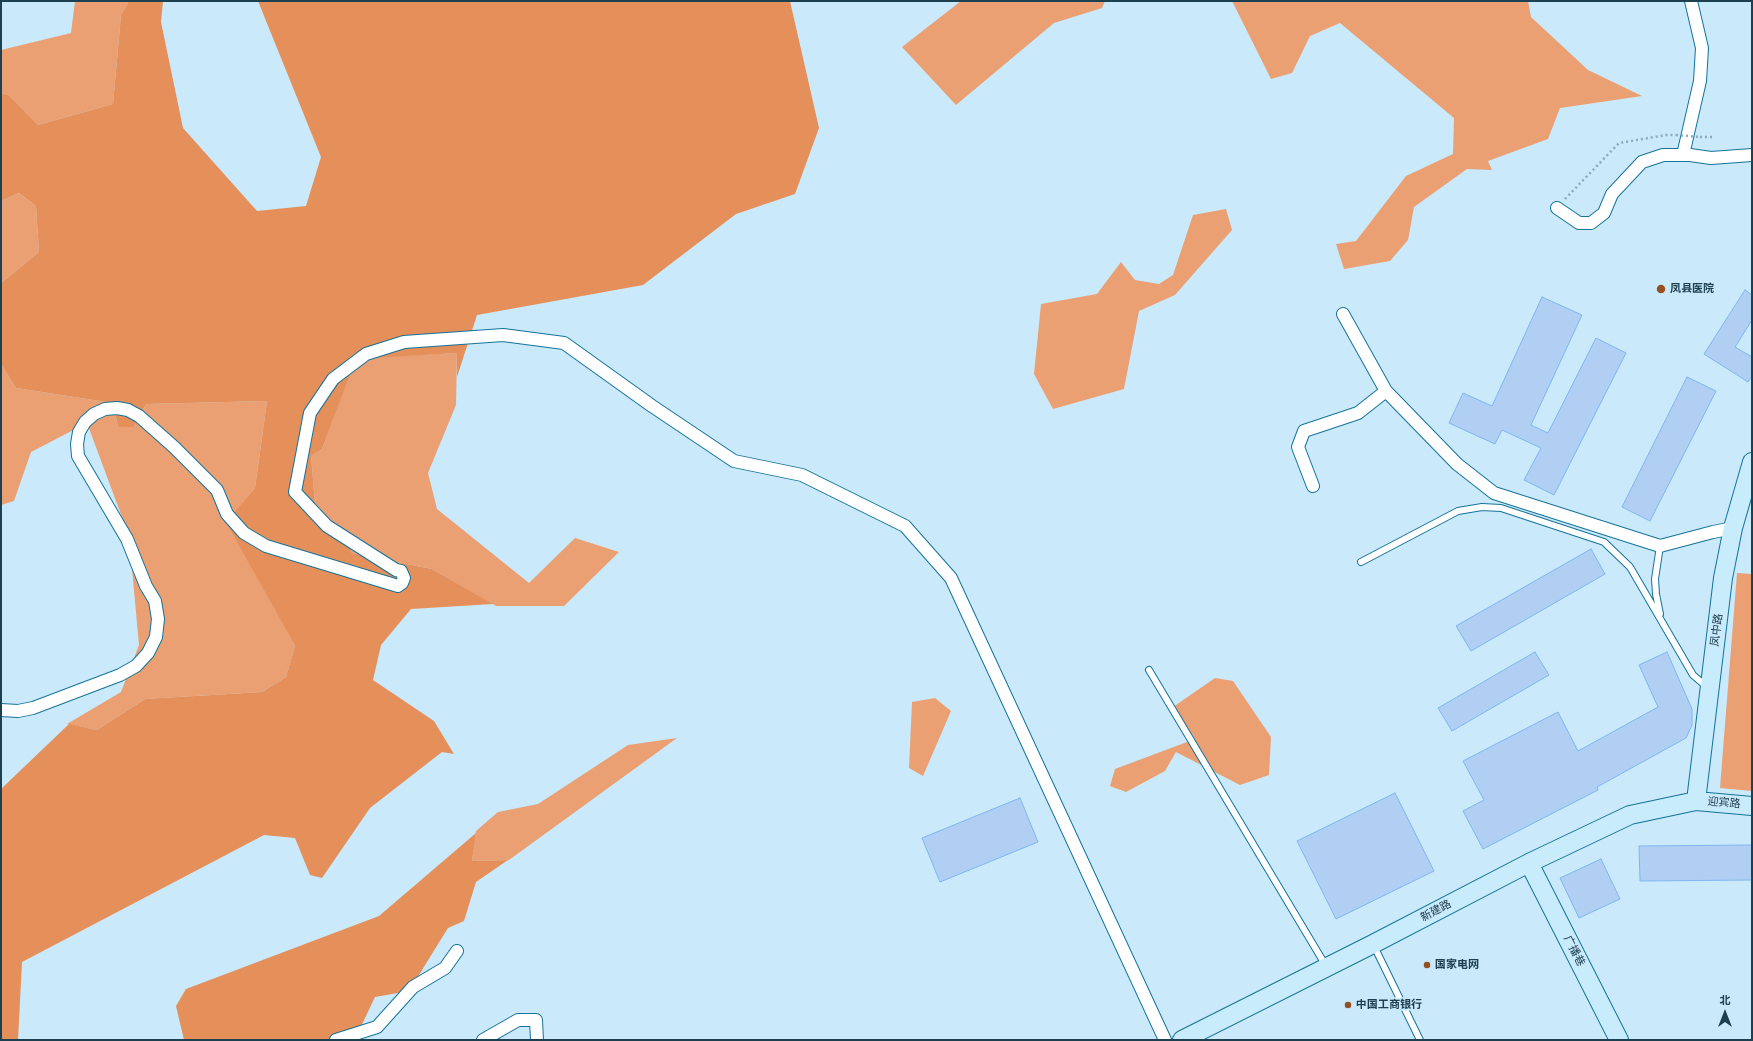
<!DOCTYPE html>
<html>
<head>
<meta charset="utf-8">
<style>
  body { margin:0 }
  #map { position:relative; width:1753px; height:1041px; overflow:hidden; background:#cae9fa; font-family:"Fira Sans Condensed","Noto Sans SC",sans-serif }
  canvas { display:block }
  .frame { position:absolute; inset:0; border:2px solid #1d4051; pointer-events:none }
  .north { position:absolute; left:1705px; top:993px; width:40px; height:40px; -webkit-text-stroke:3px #cae9fa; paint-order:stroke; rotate:0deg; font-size:11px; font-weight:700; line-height:16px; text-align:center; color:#1d4051 }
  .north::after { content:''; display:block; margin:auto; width:14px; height:18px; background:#1d4051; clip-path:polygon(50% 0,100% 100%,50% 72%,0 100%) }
</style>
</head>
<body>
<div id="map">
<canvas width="1753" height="1041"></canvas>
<div class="frame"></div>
<div class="north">北</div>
</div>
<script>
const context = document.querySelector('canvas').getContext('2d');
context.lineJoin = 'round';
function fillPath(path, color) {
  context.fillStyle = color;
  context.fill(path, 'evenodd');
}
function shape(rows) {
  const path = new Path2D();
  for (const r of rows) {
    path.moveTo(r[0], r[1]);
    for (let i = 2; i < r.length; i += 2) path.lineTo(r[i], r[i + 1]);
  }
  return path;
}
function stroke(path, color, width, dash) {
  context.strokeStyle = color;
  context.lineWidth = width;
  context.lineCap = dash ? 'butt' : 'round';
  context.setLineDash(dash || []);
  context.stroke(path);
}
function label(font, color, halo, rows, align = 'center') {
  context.font = font + ' "Fira Sans Condensed","Noto Sans SC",sans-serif';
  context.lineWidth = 3.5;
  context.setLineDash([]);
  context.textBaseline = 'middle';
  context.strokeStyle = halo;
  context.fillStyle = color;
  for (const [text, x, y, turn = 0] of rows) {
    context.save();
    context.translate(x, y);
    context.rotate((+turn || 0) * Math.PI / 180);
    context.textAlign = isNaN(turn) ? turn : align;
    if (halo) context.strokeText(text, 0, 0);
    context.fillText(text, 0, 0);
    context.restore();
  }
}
fillPath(shape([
  [75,1,129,1,121,15,113,104,38,125,9,95,1,93,1,50,71,33],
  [961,1,1105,1,1102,8,1054,23,956,105,902,47],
  [1232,1,1528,1,1531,17,1588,70,1642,96,1560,108,1548,139,1488,161,1492,170,1467,169,1414,207,1408,240,1390,261,1344,269,1336,244,1356,241,1406,176,1453,154,1454,118,1340,23,1310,36,1292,73,1271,79],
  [19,193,36,206,39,252,1,283,1,201],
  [1226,209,1232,230,1175,295,1139,311,1124,389,1053,409,1034,374,1041,304,1097,294,1121,262,1135,280,1159,284,1173,275,1193,215],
  [457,353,456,405,428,473,437,509,529,583,575,538,619,552,564,606,496,606,432,569,352,553,341,531,316,515,311,456,322,449,356,358],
  [1,364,16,388,113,403,118,427,134,427,146,404,267,401,255,488,227,522,295,646,286,677,262,692,145,699,97,730,67,724,121,692,139,645,129,536,87,423,31,452,14,501,1,505],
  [1737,573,1752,574,1752,791,1720,788],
  [1215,678,1233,681,1271,737,1269,775,1240,785,1176,752,1165,771,1126,792,1110,786,1115,769,1195,739,1173,707],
  [935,698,951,711,923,776,909,768,912,702],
  [677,738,509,860,472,861,476,831,498,812,538,804,628,745]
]), '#eaa073');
fillPath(shape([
  [129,1,163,1,161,22,183,128,257,211,306,206,321,157,258,1,790,1,819,128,795,194,736,214,643,285,477,315,457,377,457,353,356,359,322,449,311,456,316,515,341,531,352,553,432,569,493,604,411,609,381,645,373,680,434,721,454,754,442,752,370,808,322,878,310,875,295,838,264,835,22,962,18,1040,1,1040,1,789,69,724,97,730,145,699,262,692,286,677,295,646,226,522,255,488,267,401,146,404,134,427,118,427,113,403,16,388,1,364,1,283,39,252,36,206,19,193,1,201,1,93,9,95,38,125,113,104,121,15],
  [476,833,472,861,508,860,476,882,464,921,448,928,409,991,375,997,356,1037,348,1040,184,1040,176,1006,186,989,379,916]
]), '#e58f5a');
const building = shape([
  [1745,290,1752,295,1752,320,1735,347,1752,357,1752,376,1748,382,1704,354,1745,290],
  [1542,297,1582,315,1531,425,1548,433,1596,338,1626,353,1554,495,1524,480,1541,448,1502,430,1495,444,1449,423,1463,393,1492,406,1542,297],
  [1687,377,1716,391,1650,521,1622,507,1687,377],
  [1591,549,1605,574,1471,651,1456,626,1591,549],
  [1535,652,1549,675,1452,731,1438,708,1535,652],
  [1667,652,1692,709,1692,725,1686,738,1597,787,1598,790,1483,849,1463,811,1484,800,1463,761,1558,712,1578,751,1658,707,1639,665,1667,652],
  [1395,793,1434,871,1336,919,1297,841,1395,793],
  [1020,798,1038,842,940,882,922,838,1020,798],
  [1752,845,1752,880,1640,881,1639,846,1752,845],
  [1601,859,1620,899,1579,918,1560,878,1601,859]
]);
fillPath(building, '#b0cff3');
stroke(building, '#80b5ef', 1);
const lane = shape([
  [1660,546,1655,579,1656,594,1660,614],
  [1361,562,1458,511,1482,507,1501,508,1604,542,1630,567,1693,675,1707,687],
  [1149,670,1326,966],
  [1374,946,1420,1040]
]);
const street = shape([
  [1683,155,1700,81,1702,48,1691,1],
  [1557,208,1579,223,1591,223,1604,213,1612,194,1642,162,1663,155,1690,155,1711,158,1752,155],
  [1343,314,1386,391,1457,464,1494,493,1660,546,1713,532,1733,528],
  [1313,486,1298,447,1304,431,1358,413,1386,391],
  [1,710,18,711,33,708,120,675,136,666,148,653,156,637,158,619,155,601,146,586,127,539,78,456,77,444,79,432,85,422,94,414,105,409,117,408,128,410,139,416,174,447,217,490,227,514,244,533,266,546,398,586,402,583,404,578,401,571,396,570,327,526,295,492,310,413,333,379,366,354,404,342,503,335,564,343,652,406,734,461,802,475,905,526,951,578,1165,1040],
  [336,1040,377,1027,413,987,445,968,457,951],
  [483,1040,518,1020,536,1020,537,1040]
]);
const secondary = shape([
  [1696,801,1723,578,1733,528,1752,462],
  [1529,863,1619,1040],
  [1182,1040,1373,944,1529,863,1630,815,1696,801,1752,806]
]);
stroke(lane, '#14739a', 8);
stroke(street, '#14739a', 14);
stroke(secondary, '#14739a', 20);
stroke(shape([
  [1700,137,1712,137],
  [1565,199,1619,143,1666,135,1676,135]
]), '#8babbc', 2.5, [2, 3]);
stroke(lane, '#fff', 6);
stroke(street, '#fff', 12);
stroke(secondary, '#c9ecfd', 18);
stroke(shape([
  [1676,135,1700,137]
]), '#8babbc', 2.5, [2, 3]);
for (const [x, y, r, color] of [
  [1661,289,5,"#935022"],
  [1427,965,4,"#935022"],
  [1348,1005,4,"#935022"]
]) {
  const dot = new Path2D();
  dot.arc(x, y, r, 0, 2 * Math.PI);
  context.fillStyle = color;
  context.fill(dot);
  stroke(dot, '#cae9fa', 1.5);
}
label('bold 11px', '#1d4051', '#cae9fa', [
  ["凤县医院",1670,289],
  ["国家电网",1435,965],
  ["中国工商银行",1356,1005]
], 'left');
label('11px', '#1d4051', '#cae9fa', [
  ["凤中路",1717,630,-83],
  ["迎宾路",1724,803,5],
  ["新建路",1436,911,-28],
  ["广播巷",1574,951,63]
]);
</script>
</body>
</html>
